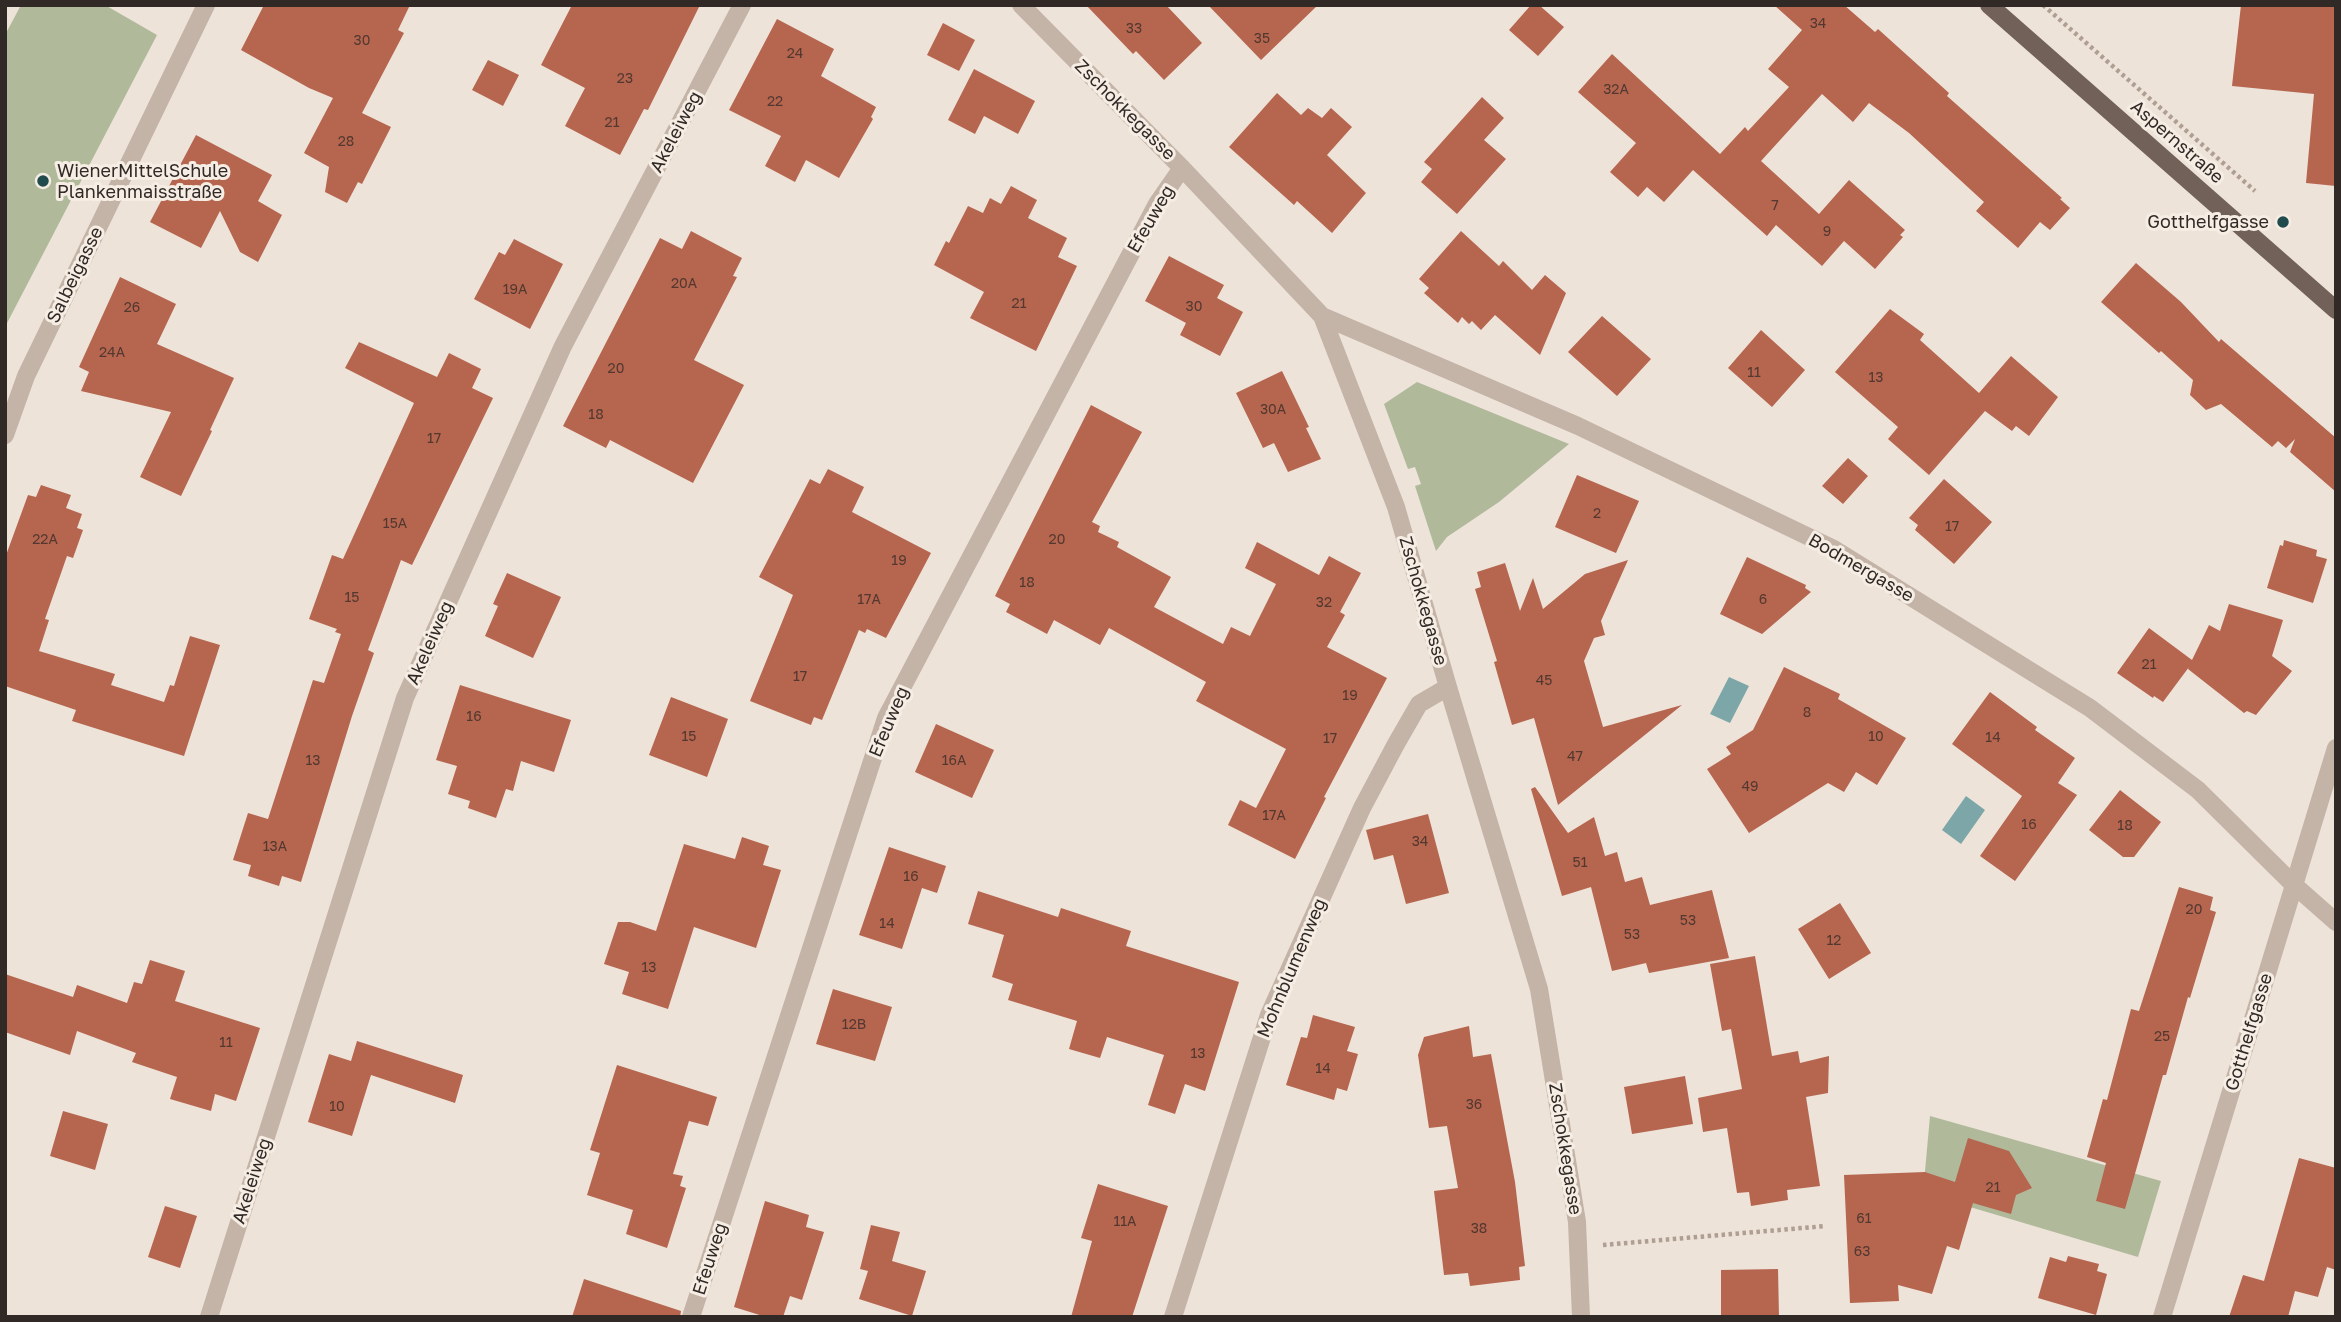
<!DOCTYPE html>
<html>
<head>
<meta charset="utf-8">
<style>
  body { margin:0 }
  #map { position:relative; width:2341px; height:1322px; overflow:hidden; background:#ede3d9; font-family:"Golos Text",sans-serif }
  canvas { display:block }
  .frame { position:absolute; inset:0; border:7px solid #312926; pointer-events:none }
</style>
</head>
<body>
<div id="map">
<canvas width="2341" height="1322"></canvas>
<div class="frame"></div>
</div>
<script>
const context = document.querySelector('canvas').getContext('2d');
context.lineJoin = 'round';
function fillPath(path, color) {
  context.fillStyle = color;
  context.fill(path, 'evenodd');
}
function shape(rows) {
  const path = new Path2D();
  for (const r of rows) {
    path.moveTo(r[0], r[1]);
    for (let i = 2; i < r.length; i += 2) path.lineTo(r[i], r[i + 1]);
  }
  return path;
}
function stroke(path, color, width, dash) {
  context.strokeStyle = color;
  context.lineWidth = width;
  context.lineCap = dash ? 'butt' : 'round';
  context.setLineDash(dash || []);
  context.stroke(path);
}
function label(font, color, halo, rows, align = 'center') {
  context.font = font + ' "Golos Text",sans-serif';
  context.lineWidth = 6;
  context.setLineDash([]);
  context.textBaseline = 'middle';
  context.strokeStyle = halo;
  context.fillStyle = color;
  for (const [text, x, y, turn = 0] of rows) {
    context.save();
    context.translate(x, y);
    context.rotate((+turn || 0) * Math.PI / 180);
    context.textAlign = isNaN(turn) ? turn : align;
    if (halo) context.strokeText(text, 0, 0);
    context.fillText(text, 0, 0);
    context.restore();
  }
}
fillPath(shape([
  [21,5,105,5,157,35,5,327,5,35],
  [1417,382,1569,444,1499,502,1447,537,1436,551,1415,486,1421,484,1415,467,1408,469,1384,404],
  [1930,1116,2161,1181,2138,1257,1923,1193]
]), '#b0ba9b');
fillPath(shape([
  [1729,677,1749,686,1730,723,1710,714],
  [1966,796,1985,810,1961,844,1942,830]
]), '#7ca6a7');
fillPath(shape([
  [264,5,410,5,398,30,404,33,362,113,391,127,362,184,358,182,347,203,325,192,329,167,304,153,333,98,309,88,241,50],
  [572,5,700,5,648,110,644,109,620,155,565,126,585,88,541,65],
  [1086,5,1166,5,1202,43,1164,80,1136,51,1133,54],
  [1208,5,1318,5,1261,60],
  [1531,5,1539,5,1564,27,1538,56,1509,30],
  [1774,5,1844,5,1875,32,1878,29,1949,93,1947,96,2062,198,2060,199,2070,208,2050,230,2040,222,2018,248,1976,211,1984,202,1909,133,1869,103,1853,122,1822,94,1761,161,1819,214,1849,180,1905,230,1900,235,1903,237,1875,269,1844,241,1822,266,1776,225,1767,236,1693,170,1664,202,1647,187,1638,197,1610,172,1636,143,1578,92,1612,54,1720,154,1745,127,1748,131,1789,87,1768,69,1802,30],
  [2241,5,2336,5,2336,186,2306,183,2314,94,2232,86],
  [777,19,834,49,821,76,876,107,871,117,873,119,839,178,806,160,795,182,765,166,781,136,729,110],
  [943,23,975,40,959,71,927,55],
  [488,60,519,75,503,106,472,90],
  [974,69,1035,101,1018,134,984,116,975,134,948,120],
  [1277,93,1301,115,1308,108,1322,118,1331,108,1352,127,1327,155,1366,193,1332,233,1297,201,1294,205,1229,147],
  [1482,97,1504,118,1484,140,1506,159,1457,214,1421,182,1432,169,1424,162],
  [196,135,272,175,258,201,282,215,258,262,240,252,220,211,201,248,150,222],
  [1011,186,1037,200,1028,218,1067,238,1058,257,1077,266,1036,351,970,318,984,292,934,265,946,241,949,243,968,206,983,213,990,198,1001,204],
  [691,231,742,258,733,276,737,277,694,360,744,385,693,483,610,440,606,448,563,426,660,238,682,249],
  [1461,231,1499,266,1503,261,1532,290,1545,275,1566,293,1540,355,1495,315,1481,330,1472,321,1469,324,1462,317,1458,323,1424,293,1429,288,1419,279],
  [514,239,563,264,530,329,474,299,499,252,505,255],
  [1169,256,1224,285,1217,298,1243,312,1220,356,1180,335,1186,323,1145,301],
  [2136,263,2181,302,2219,342,2221,339,2336,438,2336,492,2290,452,2295,439,2286,448,2278,441,2272,447,2221,404,2206,410,2190,395,2193,380,2161,351,2159,353,2101,302],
  [120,277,176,304,157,344,234,378,210,430,212,431,181,496,140,477,171,412,81,391,89,372,79,367],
  [1890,309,1924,334,1920,340,1979,393,2011,356,2058,397,2029,436,2016,426,2012,431,1985,411,1929,475,1888,439,1898,427,1835,372],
  [1602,316,1651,359,1617,396,1568,352],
  [1761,330,1805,370,1772,407,1728,368],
  [359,342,437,377,449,353,481,369,472,388,493,398,412,565,401,560,368,650,374,653,352,716,301,882,282,876,279,886,248,876,251,865,233,860,248,813,268,819,313,680,324,683,341,634,335,632,337,629,309,619,332,555,343,559,414,403,345,368],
  [1282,371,1309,427,1306,428,1321,459,1288,472,1274,443,1263,448,1236,393],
  [1091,405,1142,432,1092,522,1100,526,1098,532,1119,542,1117,547,1171,577,1154,607,1223,644,1231,627,1250,636,1276,584,1245,568,1257,542,1319,575,1329,556,1361,573,1340,612,1345,615,1327,647,1387,678,1324,797,1326,798,1295,859,1228,825,1240,800,1256,808,1286,749,1196,701,1206,682,1109,628,1100,645,1054,620,1047,634,1006,612,1010,604,995,596],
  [1848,458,1868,476,1843,504,1822,486],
  [828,469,864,487,852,512,931,553,886,638,867,629,865,633,859,630,822,720,814,717,811,725,750,701,793,595,759,577,810,479,820,484],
  [1577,475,1639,501,1616,553,1555,527],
  [1944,479,1992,522,1954,564,1915,530,1918,525,1909,518],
  [41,485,71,495,66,508,82,514,77,528,83,530,73,558,67,556,45,619,49,620,39,651,115,674,111,685,164,702,170,685,174,686,190,636,220,645,184,756,72,721,76,710,5,686,5,558,28,495,36,497],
  [2284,540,2317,550,2316,556,2327,559,2313,603,2267,588,2280,545,2283,546],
  [1747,557,1806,585,1805,588,1811,592,1762,634,1720,614],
  [1628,560,1601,621,1605,635,1594,638,1584,661,1603,727,1682,705,1558,805,1534,718,1512,725,1494,662,1497,661,1475,589,1481,587,1477,572,1505,563,1520,611,1533,578,1543,609,1585,574],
  [507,573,561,597,533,658,485,636,498,606,493,604],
  [2229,604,2283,620,2272,656,2292,671,2256,715,2247,711,2244,713,2188,669,2189,667,2163,702,2154,696,2153,698,2117,673,2149,628,2192,660,2209,625,2220,631],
  [1784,667,1840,694,1838,699,1906,738,1877,785,1856,772,1844,792,1828,783,1749,833,1707,769,1731,754,1726,747,1753,730],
  [460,685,571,720,554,772,521,761,513,791,506,789,496,818,468,808,470,801,448,794,457,766,436,760],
  [1990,692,2037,727,2035,730,2075,758,2058,783,2077,795,2015,881,1980,856,2022,796,1952,744],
  [671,697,728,719,707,777,649,755],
  [936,724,994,750,972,798,915,772],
  [1535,787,1568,833,1594,817,1605,856,1617,852,1625,882,1642,877,1650,905,1712,890,1729,958,1649,973,1646,963,1612,971,1591,887,1562,896,1531,789],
  [2120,790,2161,822,2134,857,2123,857,2089,830],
  [1428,814,1449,893,1406,904,1393,855,1374,860,1366,830],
  [742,837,769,846,763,865,781,870,756,948,694,927,668,1009,622,994,629,972,604,964,618,922,630,922,656,931,684,844,735,859],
  [889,847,946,866,937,893,922,888,902,949,859,935],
  [2179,887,2213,897,2210,910,2216,912,2190,998,2188,997,2166,1075,2163,1075,2125,1209,2096,1201,2106,1163,2087,1157,2103,1099,2107,1100,2131,1009,2139,1011],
  [978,891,1058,917,1061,908,1131,931,1126,946,1239,982,1205,1091,1185,1084,1175,1114,1148,1105,1164,1055,1107,1037,1100,1058,1069,1049,1077,1021,1008,1000,1013,984,992,977,1004,935,968,924],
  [1840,903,1871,953,1829,979,1798,929],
  [1755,956,1772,1056,1798,1051,1800,1063,1829,1056,1828,1093,1806,1097,1820,1186,1787,1190,1788,1200,1751,1206,1749,1192,1737,1193,1727,1128,1703,1132,1698,1098,1742,1089,1731,1029,1722,1031,1710,964],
  [150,960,185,971,175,1001,260,1028,236,1101,215,1094,211,1111,170,1099,177,1077,132,1062,136,1053,77,1031,70,1055,5,1032,5,974,73,997,77,985,127,1003,134,982,142,984],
  [833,989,892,1007,875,1061,816,1044],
  [1313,1015,1355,1027,1347,1051,1358,1054,1347,1091,1337,1088,1334,1100,1286,1085,1301,1037,1307,1038],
  [1469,1026,1473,1057,1491,1054,1515,1182,1525,1266,1519,1267,1520,1280,1470,1286,1468,1273,1444,1275,1434,1191,1458,1188,1447,1126,1429,1128,1418,1055,1424,1037],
  [357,1041,463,1075,455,1103,371,1075,352,1136,308,1122,329,1054,351,1061],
  [617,1065,717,1097,708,1126,689,1121,673,1174,683,1176,680,1186,686,1188,667,1248,626,1234,633,1210,587,1195,600,1153,590,1150],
  [1685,1076,1693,1124,1632,1134,1624,1087],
  [63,1111,108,1124,95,1170,50,1156],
  [1968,1138,2009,1151,2032,1188,2016,1195,2011,1214,1973,1203,1959,1250,1947,1246,1932,1294,1898,1285,1899,1301,1850,1303,1844,1175,1925,1172,1955,1182],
  [2299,1158,2336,1168,2336,1270,2327,1267,2318,1297,2295,1291,2288,1317,2229,1317,2243,1275,2264,1281],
  [1098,1184,1168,1206,1132,1317,1071,1317,1092,1241,1081,1238],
  [765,1201,809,1215,806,1227,824,1232,802,1300,790,1296,783,1317,766,1317,734,1307],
  [165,1206,197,1216,180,1268,148,1257],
  [871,1225,900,1232,892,1261,926,1271,912,1316,859,1299,868,1271,860,1269],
  [2068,1256,2099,1264,2097,1271,2107,1274,2096,1315,2038,1298,2050,1257,2066,1262],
  [1778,1269,1779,1317,1721,1317,1721,1270],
  [584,1279,681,1311,680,1317,572,1317]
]), '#b6654e');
stroke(shape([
  [2043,5,2255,191],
  [1603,1245,1826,1226]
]), '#af9e91', 4.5, [3.5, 3.5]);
stroke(shape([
  [1021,5,1182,168,1322,316,1396,507,1448,687,1539,989,1577,1222,1581,1317],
  [1322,316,1578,426,1832,548,2090,708,2198,790,2294,885,2336,922],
  [5,435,26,376,206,5],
  [209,1317,405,698,563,346,742,5],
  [691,1317,886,718,1157,204,1182,168],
  [1173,1317,1269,1015,1362,808,1396,744,1419,704,1448,687],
  [2162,1317,2336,748]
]), '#c4b3a7', 18);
stroke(shape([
  [1989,5,2336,310]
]), '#716159', 18);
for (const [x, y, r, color] of [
  [43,181,7,"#214b4d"],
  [2283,222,7,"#214b4d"]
]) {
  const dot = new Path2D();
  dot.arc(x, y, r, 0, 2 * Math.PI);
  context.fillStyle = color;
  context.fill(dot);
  stroke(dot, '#f6eee4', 2.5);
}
label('14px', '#523830', null, [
  ["34",1818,24],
  ["33",1134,29],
  ["35",1262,39],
  ["30",362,41],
  ["24",795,54],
  ["23",625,79],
  ["32A",1616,90],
  ["22",775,102],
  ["21",612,123],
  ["28",346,142],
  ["7",1775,206],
  ["9",1827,232],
  ["20A",684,284],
  ["19A",515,290],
  ["21",1019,304],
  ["30",1194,307],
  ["26",132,308],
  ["24A",112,353],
  ["20",616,369],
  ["11",1754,373],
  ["13",1876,378],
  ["30A",1273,410],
  ["18",596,415],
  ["17",434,439],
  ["2",1597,514],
  ["15A",395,524],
  ["17",1952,527],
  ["22A",45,540],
  ["20",1057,540],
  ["19",899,561],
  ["18",1027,583],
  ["15",352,598],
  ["17A",869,600],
  ["6",1763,600],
  ["32",1324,603],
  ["21",2149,665],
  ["17",800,677],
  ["45",1544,681],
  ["19",1350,696],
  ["8",1807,713],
  ["16",474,717],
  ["15",689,737],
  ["10",1876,737],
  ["14",1993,738],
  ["17",1330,739],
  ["47",1575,757],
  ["13",313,761],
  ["16A",954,761],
  ["49",1750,787],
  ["17A",1274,816],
  ["16",2029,825],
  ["18",2125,826],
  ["34",1420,842],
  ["13A",275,847],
  ["51",1580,863],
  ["16",911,877],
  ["20",2194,910],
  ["53",1688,921],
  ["14",887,924],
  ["53",1632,935],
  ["12",1834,941],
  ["13",649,968],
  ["12B",854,1025],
  ["25",2162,1037],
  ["11",226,1043],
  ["13",1198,1054],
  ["14",1323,1069],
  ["36",1474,1105],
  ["10",337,1107],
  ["21",1993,1188],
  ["61",1864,1219],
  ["11A",1125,1222],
  ["38",1479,1229],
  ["63",1862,1252]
]);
label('18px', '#312926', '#f6eee4', [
  ["Zschokkegasse",1125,110,45],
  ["Akeleiweg",676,132,-62],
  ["Aspernstraße",2177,142,41],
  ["Efeuweg",1151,219,-60],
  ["Salbeigasse",75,275,-64],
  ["Bodmergasse",1861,568,30],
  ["Zschokkegasse",1423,601,74],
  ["Akeleiweg",430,643,-66],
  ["Efeuweg",889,722,-67],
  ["Mohnblumenweg",1292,968,-67],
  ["Gotthelfgasse",2249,1032,-73],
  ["Zschokkegasse",1565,1149,81],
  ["Akeleiweg",252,1181,-72],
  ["Efeuweg",710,1259,-72]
]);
label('18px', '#312926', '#f6eee4', [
  ["WienerMittelSchule",57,171],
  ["Plankenmaisstraße",57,192],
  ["Gotthelfgasse",2269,222,"right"]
], 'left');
</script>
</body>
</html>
